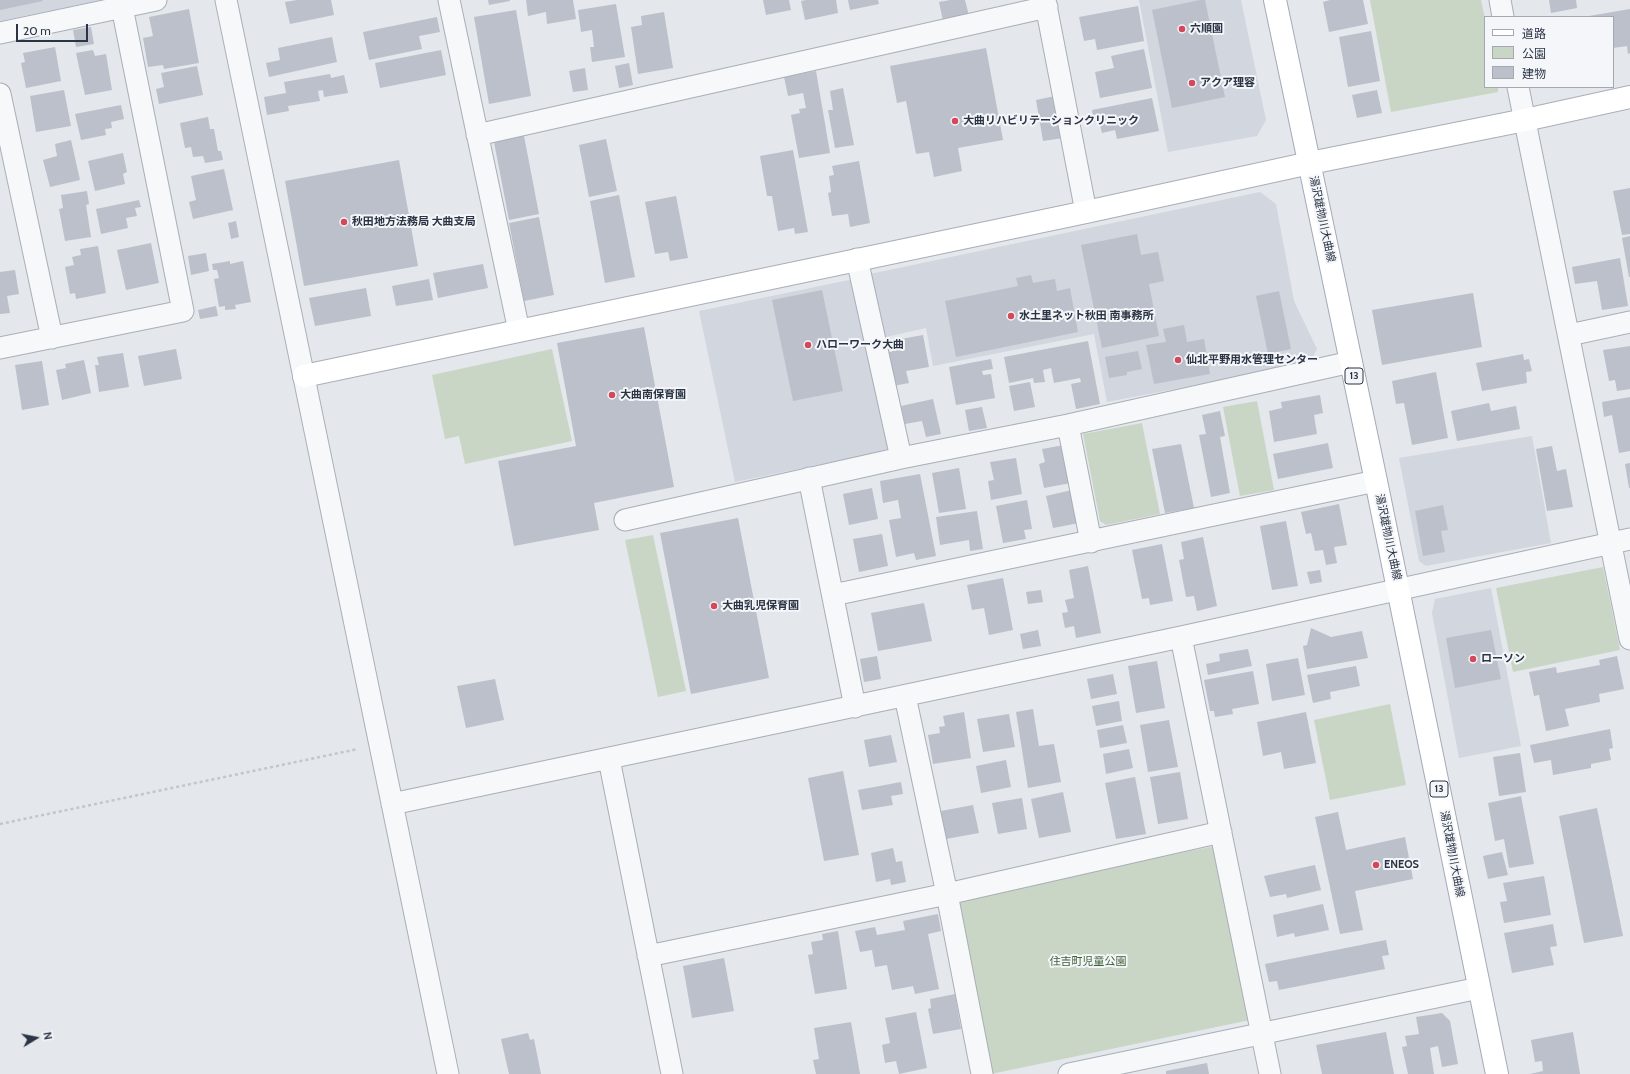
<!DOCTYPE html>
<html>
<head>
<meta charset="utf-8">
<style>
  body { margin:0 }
  #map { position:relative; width:1630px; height:1074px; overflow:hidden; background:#e4e7ec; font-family:Cabin,"Noto Sans JP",sans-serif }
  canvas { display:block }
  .legend { position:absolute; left:1484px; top:16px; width:130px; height:72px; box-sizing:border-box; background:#f4f6f9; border:1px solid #a4a8b1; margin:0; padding:5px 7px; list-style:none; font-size:12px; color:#2b3445 }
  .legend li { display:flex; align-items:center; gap:8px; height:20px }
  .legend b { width:20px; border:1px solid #a4a8b1 }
  .north { position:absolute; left:16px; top:1018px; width:40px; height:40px; -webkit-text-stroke:3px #f4f6f9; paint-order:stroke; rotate:80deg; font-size:11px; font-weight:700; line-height:16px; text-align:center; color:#2b3445 }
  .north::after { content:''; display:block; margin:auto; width:14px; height:18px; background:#2b3445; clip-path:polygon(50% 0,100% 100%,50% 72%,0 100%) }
  .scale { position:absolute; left:16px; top:24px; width:72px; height:18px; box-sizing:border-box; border:2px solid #2b3445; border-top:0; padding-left:5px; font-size:12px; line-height:14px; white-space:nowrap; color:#2b3445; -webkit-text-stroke:3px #f4f6f9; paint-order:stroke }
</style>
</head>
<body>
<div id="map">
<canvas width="1630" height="1074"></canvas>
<ul class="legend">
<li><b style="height:5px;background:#fff"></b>道路</li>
<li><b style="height:11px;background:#c9d6c5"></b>公園</li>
<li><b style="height:11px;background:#bbc0ca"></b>建物</li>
</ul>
<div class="north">N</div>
<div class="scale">20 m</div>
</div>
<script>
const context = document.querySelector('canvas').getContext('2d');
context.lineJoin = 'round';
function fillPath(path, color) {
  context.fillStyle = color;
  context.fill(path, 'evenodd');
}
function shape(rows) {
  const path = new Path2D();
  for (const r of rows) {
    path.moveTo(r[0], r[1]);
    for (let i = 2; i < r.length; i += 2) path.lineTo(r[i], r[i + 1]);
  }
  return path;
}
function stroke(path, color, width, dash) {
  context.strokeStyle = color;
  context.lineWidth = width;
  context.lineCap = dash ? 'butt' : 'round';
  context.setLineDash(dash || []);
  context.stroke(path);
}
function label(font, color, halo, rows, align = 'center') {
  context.font = font + ' Cabin,"Noto Sans JP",sans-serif';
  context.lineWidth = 4;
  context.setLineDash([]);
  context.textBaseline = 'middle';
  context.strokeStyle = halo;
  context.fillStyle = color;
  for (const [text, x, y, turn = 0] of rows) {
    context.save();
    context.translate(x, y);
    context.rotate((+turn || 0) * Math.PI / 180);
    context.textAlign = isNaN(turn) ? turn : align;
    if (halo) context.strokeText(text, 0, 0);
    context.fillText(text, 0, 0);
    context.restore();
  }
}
fillPath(shape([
  [0,0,101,0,0,21],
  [1139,0,1241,0,1266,120,1257,136,1168,152],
  [1260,192,1276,204,1294,301,1317,349,1310,363,1107,402,1094,334,933,366,926,328,882,338,870,274],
  [854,279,890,450,735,482,699,311],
  [1532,436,1551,543,1426,566,1419,561,1399,458],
  [1491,588,1521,746,1459,758,1432,613,1435,599]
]), '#d2d6de');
fillPath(shape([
  [1370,0,1481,0,1485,19,1485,87,1498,87,1498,92,1391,112],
  [552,349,572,441,465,464,459,436,445,439,432,375],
  [1257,401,1274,490,1240,496,1223,407],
  [1142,423,1160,514,1106,525,1100,521,1083,434],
  [653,535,686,691,658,697,625,540],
  [1603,567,1620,650,1513,672,1496,588],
  [1390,704,1406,785,1330,800,1314,720],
  [1215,846,1250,1020,991,1074,955,898]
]), '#c9d6c5');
fillPath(shape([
  [0,0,42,0,43,1,0,10],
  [297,0,331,0,334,15,290,24,285,2],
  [488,0,510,0,510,1,489,5],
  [526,0,573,0,576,19,547,24,546,12,528,16],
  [763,0,789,0,791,10,766,15],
  [806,0,836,0,838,13,805,20,801,1],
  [848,0,878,0,879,4,850,10],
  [950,0,965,0,969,16,943,21,939,2],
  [1200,0,1205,0,1225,97,1172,108,1152,10],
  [1330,0,1363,0,1368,24,1329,32,1323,2],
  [1549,0,1576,0,1577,8,1551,13],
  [616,4,625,57,592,62,590,47,594,47,592,30,581,32,578,10],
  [1138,6,1144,41,1097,50,1095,39,1084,41,1079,17],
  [189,9,199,63,164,69,163,65,148,67,143,38,153,36,149,17],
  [1630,9,1630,53,1628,54,1627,46,1613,48,1613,17,1589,16],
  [516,10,531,96,489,104,474,17],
  [664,12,673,68,638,74,631,27,642,25,641,16],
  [437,17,440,32,419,36,422,49,369,60,363,32],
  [91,27,94,44,76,47,73,30],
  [1371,31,1380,81,1348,87,1339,37],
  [332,37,337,62,269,77,266,63,280,60,278,48],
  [55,47,61,81,26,88,21,63,25,62,23,53],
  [986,48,1003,140,958,148,962,171,934,177,929,152,916,154,906,101,897,103,890,66],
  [1144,49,1152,88,1100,98,1095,72,1114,68,1111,56],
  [93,50,95,56,106,54,112,90,85,95,76,53],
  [441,50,446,75,380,88,375,63],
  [629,63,633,85,619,88,615,66],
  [197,66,203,95,159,104,156,89,164,87,161,73],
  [585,68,588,90,573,92,569,71],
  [816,71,830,153,799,158,791,115,800,113,799,109,806,108,803,93,788,96,784,77],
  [330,74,331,78,344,75,348,93,324,97,323,90,318,91,320,101,288,106,289,111,267,115,264,97,286,93,284,82],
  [843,88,854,145,835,148,828,110,833,110,830,91],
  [64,90,71,126,36,132,30,96],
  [1377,90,1382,113,1357,118,1352,95],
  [1055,96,1063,138,1043,141,1036,100],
  [1152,98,1159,131,1117,139,1115,130,1102,133,1099,121,1094,122,1092,110],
  [121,105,124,119,111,122,112,128,105,129,106,135,81,140,75,114],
  [208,117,210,129,214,129,218,151,221,151,223,160,205,163,203,156,193,157,191,147,185,148,180,123],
  [524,136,539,214,509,220,494,142],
  [606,139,617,191,589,197,579,145],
  [71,140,80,180,50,187,43,160,57,156,55,144],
  [793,150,808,232,795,234,794,228,778,231,772,196,767,196,760,156],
  [123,153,127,172,123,174,125,184,95,191,88,161],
  [399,160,418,266,304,286,285,181],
  [859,161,870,223,850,227,848,214,832,216,828,193,831,192,829,176,834,175,832,166],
  [224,169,233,210,193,219,189,202,196,200,191,176],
  [1630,188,1630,234,1622,235,1613,191],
  [87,191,89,204,86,205,91,237,65,241,59,209,63,208,61,195],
  [619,195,635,277,605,283,590,201],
  [676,196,688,258,670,261,668,252,655,254,645,202],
  [139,200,141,207,135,208,137,216,126,218,128,228,101,234,96,209],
  [539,217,554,295,524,301,509,223],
  [236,221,239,237,231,239,228,223],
  [1137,234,1141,255,1158,252,1164,281,1149,284,1159,336,1102,348,1081,245],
  [1630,236,1630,277,1629,277,1622,238],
  [151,243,159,283,126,290,117,250],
  [98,246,106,293,76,299,75,293,70,294,65,267,74,265,72,257,81,255,80,249],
  [206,253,209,271,191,275,188,256],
  [1620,258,1628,306,1602,310,1597,281,1575,284,1572,267],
  [230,261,230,264,243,261,251,302,235,305,236,309,225,310,225,306,219,307,214,279,219,278,217,270,213,270,212,264],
  [483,264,488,288,438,298,433,273],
  [15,270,19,294,7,296,10,313,0,314,0,272],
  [1031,275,1033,283,1055,279,1057,291,1070,288,1078,332,956,357,945,301,1018,286,1016,278],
  [429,279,433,300,396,306,392,286],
  [366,288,371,316,315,326,309,298],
  [822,290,843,391,793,401,772,300],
  [1279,291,1291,349,1268,354,1256,296],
  [1473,293,1482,347,1382,365,1372,310],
  [216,306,218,316,200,319,198,310],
  [1184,325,1187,342,1204,339,1210,374,1154,384,1146,345,1166,342,1163,329],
  [644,327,674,487,594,503,599,530,514,546,498,461,576,446,557,343],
  [923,335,929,367,906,371,909,383,893,386,887,352,892,352,890,341],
  [1088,341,1100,404,1076,409,1071,384,1081,382,1080,378,1054,383,1051,368,1043,370,1045,382,1034,383,1033,378,1009,383,1004,357],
  [1630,346,1630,389,1617,391,1615,380,1609,381,1603,350],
  [176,349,182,379,144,386,138,356],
  [1138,351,1142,369,1127,372,1127,375,1109,378,1105,357],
  [123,353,129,387,99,392,95,365,99,365,97,357],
  [1523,354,1524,360,1529,359,1532,371,1526,372,1527,383,1482,391,1476,363],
  [991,359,993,369,982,371,983,375,991,374,995,398,956,405,949,367],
  [84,360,91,393,62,400,56,370,66,368,65,364],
  [42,361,49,405,22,410,15,365],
  [1436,372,1448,438,1412,445,1404,403,1396,404,1392,381],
  [1030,382,1035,407,1014,411,1009,386],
  [1320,395,1323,413,1314,415,1317,434,1274,442,1269,411,1282,408,1281,402],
  [1630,397,1630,451,1619,453,1612,415,1604,417,1602,402],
  [933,399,941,434,926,437,922,421,905,424,901,406],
  [1489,403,1491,411,1516,406,1520,429,1457,441,1451,411],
  [982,407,987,428,969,431,965,410],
  [1220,411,1225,436,1220,437,1230,493,1211,497,1199,435,1206,434,1202,415],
  [1328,443,1333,468,1278,479,1273,454],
  [1181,444,1194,508,1165,513,1152,449],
  [1064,445,1071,483,1044,488,1039,464,1045,462,1042,449],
  [1552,446,1557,471,1566,469,1573,507,1547,511,1536,449],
  [1016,458,1022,494,991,500,988,481,994,480,990,462],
  [1630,463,1630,488,1629,488,1625,464],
  [959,468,966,509,939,513,932,473],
  [920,474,936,556,916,560,914,553,896,557,889,520,901,518,898,500,883,503,880,481],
  [872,488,878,519,849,525,843,494],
  [1072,490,1079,523,1053,528,1046,496],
  [1027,500,1032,529,1024,530,1026,539,1003,543,996,506],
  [1339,504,1347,545,1334,547,1337,563,1326,565,1323,550,1315,551,1311,533,1306,534,1301,512],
  [1443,505,1448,530,1441,531,1445,552,1423,556,1415,511],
  [977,511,983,549,970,551,969,540,940,545,936,517],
  [738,518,769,678,691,694,660,533],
  [1286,521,1298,586,1272,590,1260,526],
  [882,534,888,566,859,572,853,539],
  [1203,537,1217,606,1197,611,1194,596,1186,597,1179,560,1184,559,1181,542],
  [1162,544,1173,601,1150,605,1149,598,1142,599,1132,550],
  [1088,566,1101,633,1076,638,1074,626,1065,628,1062,613,1068,612,1065,600,1074,598,1069,570],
  [1320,570,1322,582,1310,584,1307,572],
  [1003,578,1013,630,989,635,984,608,972,610,967,585],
  [1041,590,1043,602,1028,604,1026,592],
  [924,603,932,641,878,651,871,613],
  [1311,628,1331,637,1362,631,1368,658,1307,669,1303,646,1307,645],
  [1038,630,1041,646,1023,649,1020,634],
  [1491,630,1501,679,1455,688,1446,638],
  [1248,649,1252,666,1208,675,1206,664,1220,661,1219,654],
  [877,656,881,679,864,682,860,659],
  [1617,656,1624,689,1599,694,1600,702,1565,709,1569,726,1546,731,1539,695,1534,696,1529,672,1556,667,1557,673,1600,665,1599,660],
  [1298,658,1305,695,1272,701,1266,664],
  [1157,661,1165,708,1136,713,1128,666],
  [1356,666,1360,686,1330,692,1331,699,1313,703,1307,675],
  [1253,671,1259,704,1232,709,1233,714,1215,717,1214,711,1210,711,1204,680],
  [1113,674,1117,694,1091,699,1087,679],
  [495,679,504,720,466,728,457,686],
  [1119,701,1122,721,1096,726,1092,706],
  [1033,709,1039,746,1054,744,1061,782,1028,788,1016,712],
  [964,712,971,758,933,764,928,735,940,733,939,727,945,726,943,716],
  [1306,712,1316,763,1284,769,1281,752,1263,756,1257,722],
  [1009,714,1015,747,983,752,977,719],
  [1169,720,1178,767,1148,772,1140,725],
  [1123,725,1127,743,1100,748,1097,730],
  [1610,729,1613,748,1609,749,1611,760,1591,764,1591,768,1553,775,1551,760,1534,763,1530,745],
  [891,735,897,762,869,767,864,740],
  [1129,749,1133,768,1106,774,1103,754],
  [1520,753,1526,792,1499,796,1493,757],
  [1006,760,1011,787,981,793,976,766],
  [843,771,859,855,824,861,808,778],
  [1180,772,1188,819,1158,824,1150,777],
  [1135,777,1146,834,1116,839,1105,783],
  [901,782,903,794,891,796,893,805,862,810,858,790],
  [1063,792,1071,832,1039,838,1031,799],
  [1521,796,1534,864,1509,868,1504,839,1495,841,1488,803],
  [1022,798,1027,829,998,834,992,803],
  [973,805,979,833,946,839,941,811],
  [1597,808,1623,936,1584,943,1559,816],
  [1338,812,1346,850,1405,837,1413,879,1355,891,1363,930,1340,934,1315,817],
  [893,848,896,862,902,861,906,882,891,885,890,879,876,882,871,853],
  [1502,852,1508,875,1488,879,1483,856],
  [1315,865,1321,890,1287,898,1286,894,1270,897,1264,876],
  [1544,876,1551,915,1504,923,1500,902,1507,901,1503,883],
  [1323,904,1329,930,1295,937,1294,933,1277,937,1273,915],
  [938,914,941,931,928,934,939,989,915,994,913,986,892,990,887,965,875,967,872,950,860,952,855,931,875,927,877,935,905,930,903,921],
  [1553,924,1557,946,1550,947,1554,965,1512,973,1504,933],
  [838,931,847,989,815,994,808,955,813,954,811,942,823,940,822,934],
  [1386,940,1389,955,1382,956,1385,969,1279,990,1277,981,1269,982,1265,964],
  [724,958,734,1011,692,1018,683,966],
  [955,994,961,1029,933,1034,928,1009,931,1008,930,999],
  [916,1012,927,1068,899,1074,896,1061,885,1063,882,1045,890,1043,885,1018],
  [1442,1013,1450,1021,1458,1064,1442,1067,1438,1046,1430,1048,1434,1074,1408,1074,1402,1047,1407,1046,1405,1036,1419,1034,1416,1017],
  [851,1022,860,1074,816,1074,813,1060,819,1059,814,1028],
  [1386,1032,1394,1074,1322,1074,1316,1045],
  [1573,1032,1580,1074,1530,1074,1543,1071,1542,1061,1535,1062,1531,1040],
  [528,1033,530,1040,534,1039,541,1074,509,1074,501,1039],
  [1207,1063,1209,1074,1166,1074,1166,1071]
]), '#bbc0ca');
const street = shape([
  [226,0,448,1074],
  [449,0,519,331],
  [1045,0,1086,212],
  [1500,0,1503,17],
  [0,33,156,0],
  [1518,87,1630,639],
  [0,94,52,338],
  [477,135,1047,7],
  [857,259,901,458],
  [1569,335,1630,322],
  [0,348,183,311,122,7],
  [1068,425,1091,542],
  [809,478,855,707],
  [625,520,901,458,1068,425,1351,362],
  [833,595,1376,481],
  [1181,637,1270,1074],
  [905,696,947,894,982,1074],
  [609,759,672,1074],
  [392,804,1181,637,1630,539],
  [648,956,947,894,1221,832],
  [1069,1074,1479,988]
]);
const secondary = shape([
  [304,376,1086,212,1310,163,1525,120,1630,97]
]);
const primary = shape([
  [1275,0,1376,481,1497,1074]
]);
stroke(street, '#a9aeb7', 23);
stroke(secondary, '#a9aeb7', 24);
stroke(primary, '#a3abb8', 24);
stroke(shape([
  [0,824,358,749]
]), '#c2c5cb', 2.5, [3, 3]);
stroke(street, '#f7f8fa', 21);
stroke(secondary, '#fff', 22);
stroke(primary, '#fff', 22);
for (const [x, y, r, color] of [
  [1182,29,4,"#d1495b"],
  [1192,83,4,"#d1495b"],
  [955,121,4,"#d1495b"],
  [344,222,4,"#d1495b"],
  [1011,316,4,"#d1495b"],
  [808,345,4,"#d1495b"],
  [1178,360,4,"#d1495b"],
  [612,395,4,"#d1495b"],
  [714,606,4,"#d1495b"],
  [1473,659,4,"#d1495b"],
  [1376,865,4,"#d1495b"]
]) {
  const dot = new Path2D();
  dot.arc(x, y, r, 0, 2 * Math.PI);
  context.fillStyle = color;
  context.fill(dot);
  stroke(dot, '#f4f6f9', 1.5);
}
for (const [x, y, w] of [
  [1354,376,18],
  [1439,789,18]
]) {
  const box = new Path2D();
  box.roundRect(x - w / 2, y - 8, w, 16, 3);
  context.fillStyle = '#f4f6f9';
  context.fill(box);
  stroke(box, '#2b3445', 1);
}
label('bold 10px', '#2b3445', null, [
  ["13",1354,376],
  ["13",1439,789]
]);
label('bold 11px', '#2b3445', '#f4f6f9', [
  ["六順園",1190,29],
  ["アクア理容",1200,83],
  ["大曲リハビリテーションクリニック",963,121],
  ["秋田地方法務局 大曲支局",352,222],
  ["水土里ネット秋田 南事務所",1019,316],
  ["ハローワーク大曲",816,345],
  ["仙北平野用水管理センター",1186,360],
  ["大曲南保育園",620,395],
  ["大曲乳児保育園",722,606],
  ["ローソン",1481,659],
  ["ENEOS",1384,865]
], 'left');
label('11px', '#2b3445', '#f4f6f9', [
  ["湯沢雄物川大曲線",1322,219,78],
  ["湯沢雄物川大曲線",1388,537,78],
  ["湯沢雄物川大曲線",1452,854,79]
]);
label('11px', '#3f6138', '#f4f6f9', [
  ["住吉町児童公園",1088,962]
]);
</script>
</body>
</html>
